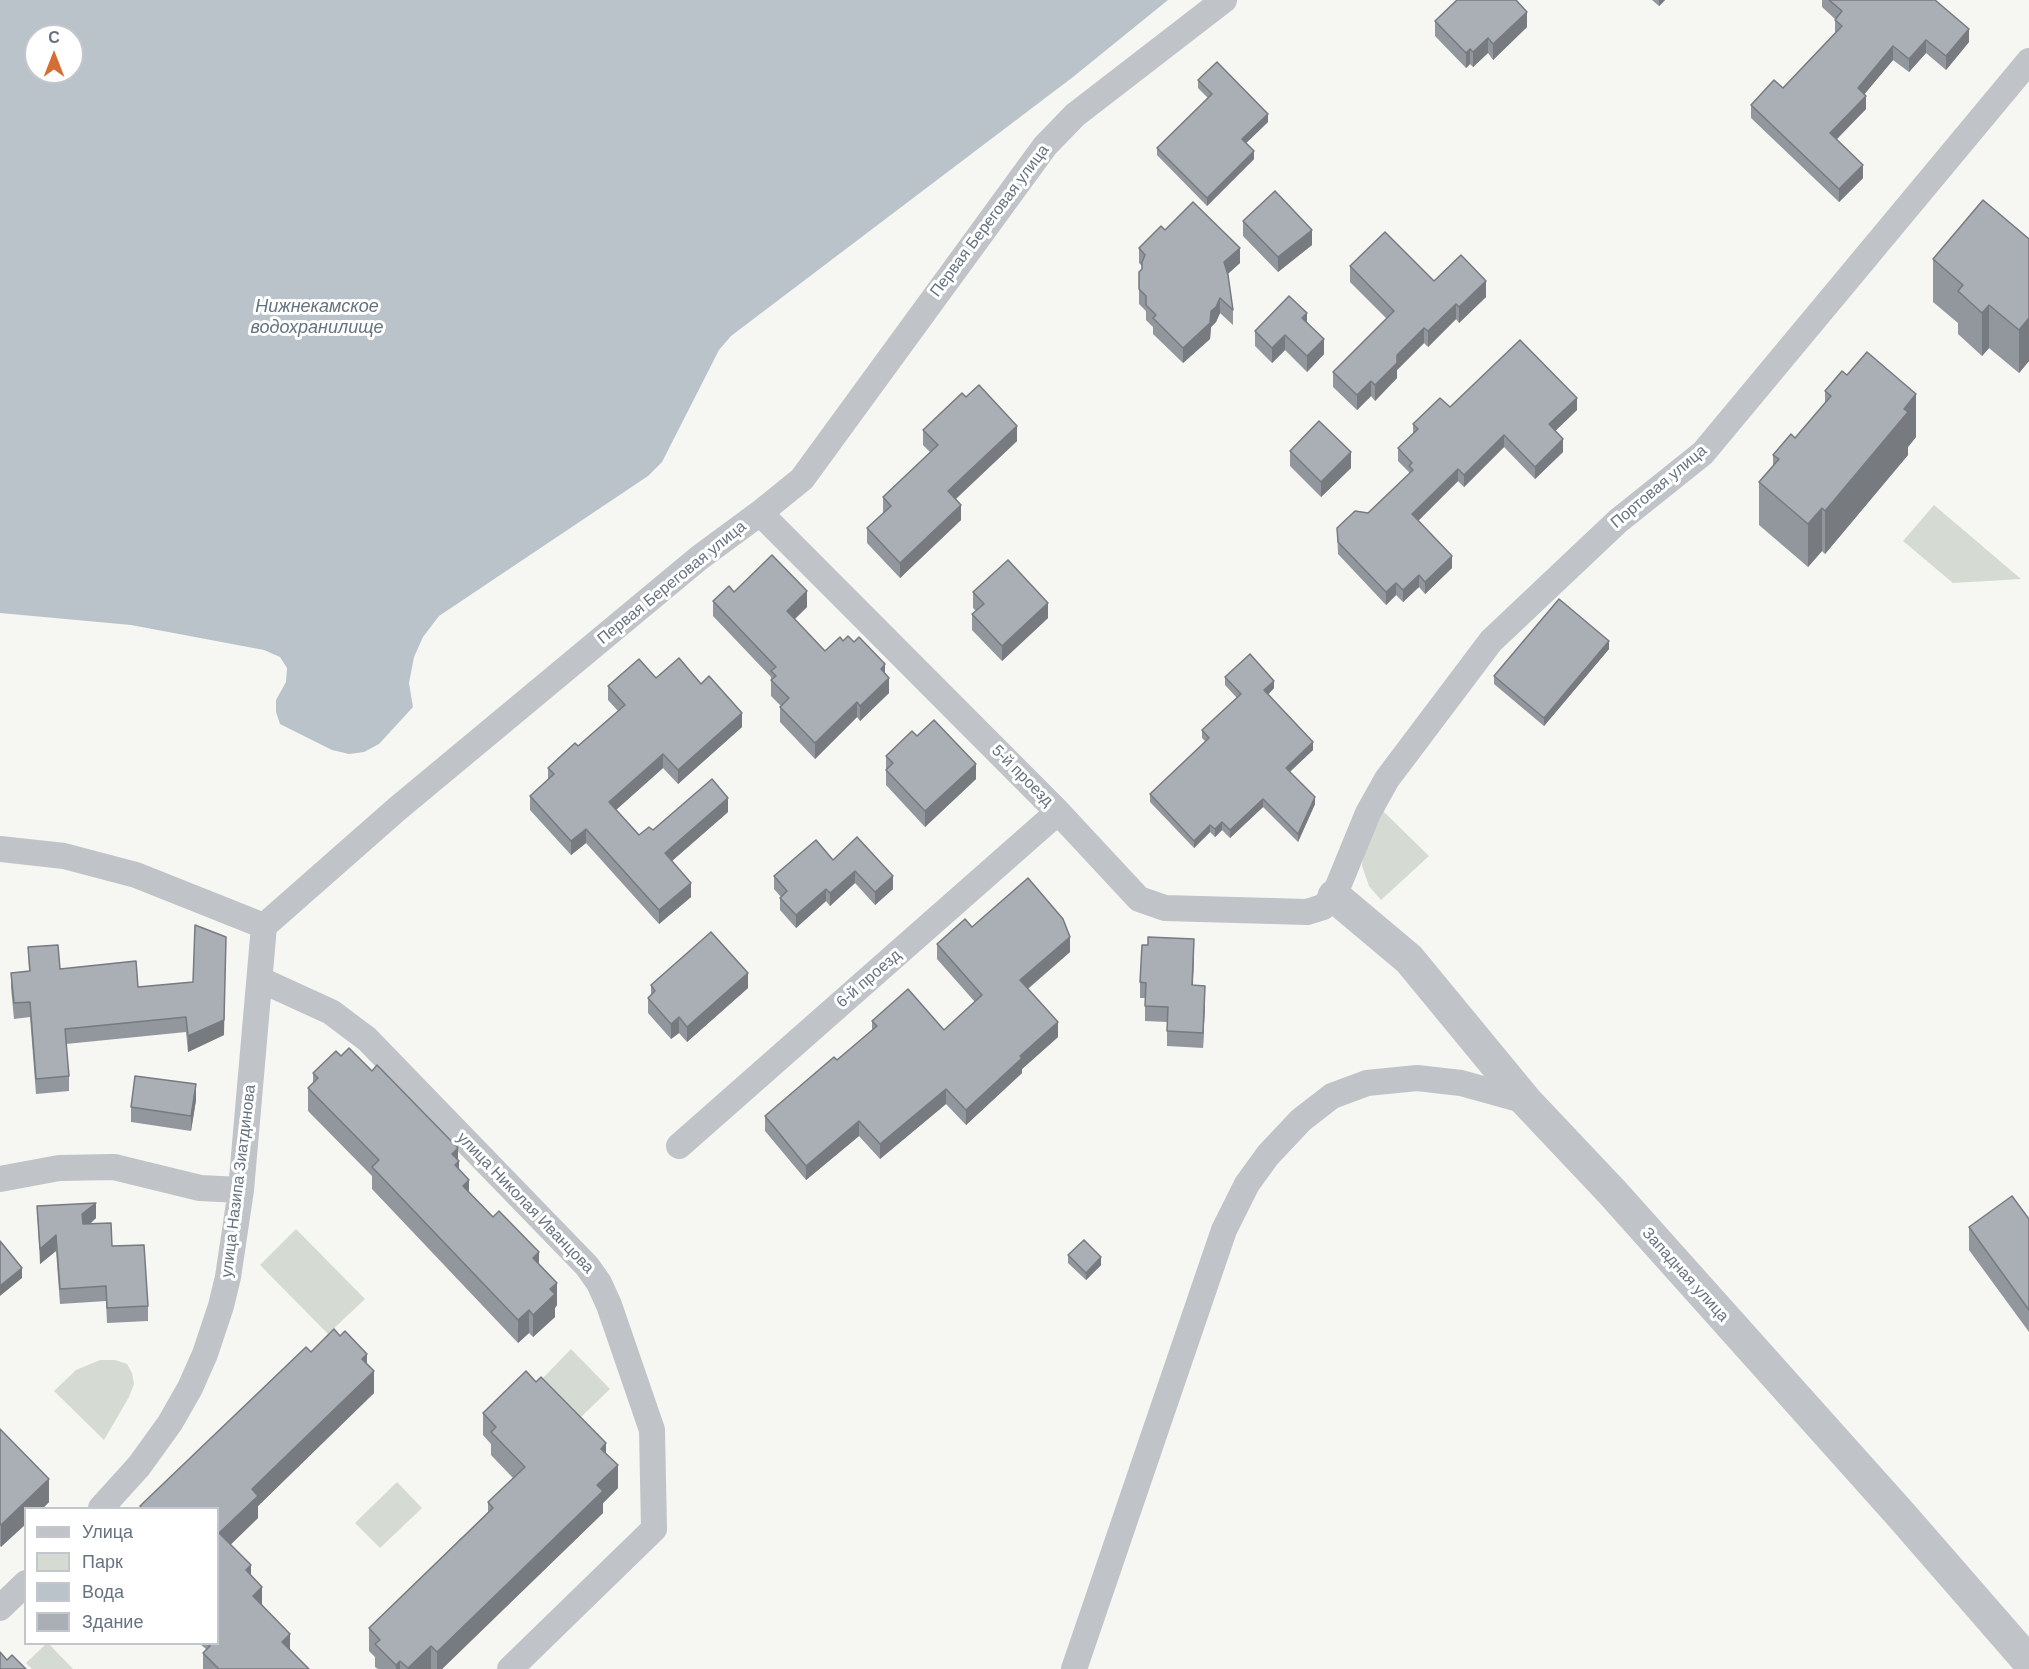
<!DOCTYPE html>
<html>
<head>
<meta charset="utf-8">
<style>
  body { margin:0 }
  #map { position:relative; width:2029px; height:1669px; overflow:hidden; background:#f6f6f3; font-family:Arial,sans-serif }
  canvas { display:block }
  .legend { position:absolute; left:24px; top:1507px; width:195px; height:138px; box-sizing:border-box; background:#fff; border:2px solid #c3c7cd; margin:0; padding:8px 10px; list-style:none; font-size:18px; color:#687382 }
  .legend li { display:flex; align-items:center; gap:12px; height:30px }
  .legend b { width:30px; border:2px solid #c3c7cd }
  .north { position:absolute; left:24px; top:24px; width:60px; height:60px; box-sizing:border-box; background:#fff; border:2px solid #c3c7cd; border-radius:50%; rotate:0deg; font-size:16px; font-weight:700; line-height:24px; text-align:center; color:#687382 }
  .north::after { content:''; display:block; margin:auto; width:21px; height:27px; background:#d56e35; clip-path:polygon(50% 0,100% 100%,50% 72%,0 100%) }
</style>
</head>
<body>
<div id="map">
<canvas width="2029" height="1669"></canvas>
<ul class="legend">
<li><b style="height:8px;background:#c0c3c7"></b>Улица</li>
<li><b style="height:16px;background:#d5dbd3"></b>Парк</li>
<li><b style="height:16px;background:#bac3c9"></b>Вода</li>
<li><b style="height:16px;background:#aaafb6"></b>Здание</li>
</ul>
<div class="north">С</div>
</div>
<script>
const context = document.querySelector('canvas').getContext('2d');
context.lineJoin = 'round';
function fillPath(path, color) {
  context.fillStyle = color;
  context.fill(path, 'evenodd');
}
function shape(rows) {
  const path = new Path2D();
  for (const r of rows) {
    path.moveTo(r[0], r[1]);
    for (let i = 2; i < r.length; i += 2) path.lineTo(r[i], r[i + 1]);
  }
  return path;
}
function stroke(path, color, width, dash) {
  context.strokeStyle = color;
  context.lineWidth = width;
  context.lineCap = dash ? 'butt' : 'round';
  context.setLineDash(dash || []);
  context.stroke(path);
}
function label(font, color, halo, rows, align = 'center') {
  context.font = font + ' Arial,sans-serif';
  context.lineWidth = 6;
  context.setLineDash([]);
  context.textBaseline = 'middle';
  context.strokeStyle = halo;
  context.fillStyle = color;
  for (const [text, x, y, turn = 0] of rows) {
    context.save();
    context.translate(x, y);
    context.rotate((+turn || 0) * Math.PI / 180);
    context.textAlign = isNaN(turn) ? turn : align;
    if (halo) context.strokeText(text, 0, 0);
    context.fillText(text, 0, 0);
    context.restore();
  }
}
fillPath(shape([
  [1934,505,2021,579,1953,583,1903,541],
  [1383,811,1429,856,1381,900,1369,886,1362,866,1364,843],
  [296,1229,365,1299,328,1334,260,1265],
  [571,1349,610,1389,581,1417,543,1378],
  [100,1360,115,1360,127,1364,132,1373,134,1384,129,1397,104,1440,54,1391,76,1370],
  [397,1482,422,1508,380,1548,355,1523],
  [46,1644,49,1644,73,1669,32,1669,26,1663]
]), '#d5dbd3');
fillPath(shape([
  [0,0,1168,0,1073,77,731,336,719,350,662,462,648,476,439,616,423,637,414,657,409,683,413,707,379,744,364,752,349,754,332,750,280,724,276,712,276,700,286,682,287,668,280,657,264,650,131,625,0,613],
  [36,36,72,36,72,72,36,72]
]), '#bac3c9');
stroke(shape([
  [760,513,1058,812,1139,899,1165,908,1307,912,1323,907,1334,896,1368,813,1387,779,1491,641,1618,521,1703,453,2029,61],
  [0,849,64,856,136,875,264,926],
  [264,926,397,809,699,558,760,513,802,479,1045,146,1075,115,1224,0],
  [261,980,331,1012,367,1039,587,1266,599,1283,609,1305,652,1430,654,1529,510,1669],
  [679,1146,1058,812],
  [0,1179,59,1168,114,1167,200,1188,241,1190],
  [101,1508,139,1466,170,1423,190,1388,205,1354,221,1306,228,1277,241,1190,264,926],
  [0,1608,26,1583],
  [1074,1669,1224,1230,1247,1184,1268,1155,1301,1120,1332,1096,1367,1083,1417,1078,1461,1083,1526,1101]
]), '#c0c3c7', 26);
stroke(shape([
  [1334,896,1409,959,1526,1101,1612,1192,1902,1516,2029,1662]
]), '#c0c3c7', 33);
fillPath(shape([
  [1652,0,1665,0,1659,6],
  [1822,0,1935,0,1969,42,1946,70,1926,53,1909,72,1893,60,1864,94,1866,109,1837,139,1863,178,1839,202,1751,118,1751,105,1783,88,1835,33,1835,19,1822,7],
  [1435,21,1527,27,1493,60,1488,53,1473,67,1470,64,1466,68,1435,36],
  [1198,80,1268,122,1246,143,1254,159,1207,206,1157,155,1157,148,1208,98,1198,88],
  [1243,221,1312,245,1278,272,1243,236],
  [1165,230,1240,263,1228,274,1233,310,1233,325,1220,313,1216,322,1211,327,1210,339,1183,363,1153,334,1153,327,1146,320,1146,311,1139,304,1139,272,1142,269,1142,266,1139,263,1139,248],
  [2029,239,2029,361,2019,373,1989,348,1982,356,1958,334,1958,323,1933,302,1933,259],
  [1350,266,1434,281,1486,297,1459,323,1456,319,1428,347,1424,343,1397,370,1397,378,1375,401,1371,396,1357,410,1333,387,1333,372,1387,319,1350,282],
  [1307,322,1324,354,1307,372,1285,350,1272,363,1255,346,1255,331],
  [1825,391,1916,437,1908,447,1908,455,1825,554,1822,551,1808,567,1759,525,1759,482,1773,466,1773,455,1795,438,1825,403],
  [1450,407,1577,410,1555,431,1563,452,1535,479,1504,447,1464,487,1458,481,1418,521,1452,568,1425,594,1419,587,1403,602,1396,595,1386,605,1338,554,1337,528,1368,513,1409,474,1409,472,1398,461,1398,448,1413,433,1413,424],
  [923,430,1017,441,956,499,961,520,900,578,867,543,867,528,883,513,883,497,930,452,923,445],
  [1290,451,1351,468,1321,497,1290,466],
  [734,592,807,607,794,619,825,651,843,641,885,674,889,693,860,721,857,717,815,759,780,722,780,707,781,706,771,696,771,677,713,616,713,601],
  [973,592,1048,618,1002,661,972,630,972,614,976,611,973,608],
  [1609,649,1544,726,1494,684,1494,676],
  [1225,677,1274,688,1268,695,1313,750,1290,772,1315,804,1298,842,1263,807,1230,838,1222,830,1215,837,1210,832,1194,848,1150,802,1150,794,1206,742,1202,738,1202,730,1237,698,1225,685],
  [656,678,701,684,742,727,678,784,663,768,616,810,639,835,653,830,728,812,672,861,691,897,659,924,586,843,571,855,530,810,530,796,548,780,548,768,578,746,618,711,608,700,608,686],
  [886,756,976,779,925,827,886,785],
  [833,860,893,889,875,905,855,883,830,906,826,901,796,928,780,910,780,898,781,897,774,889,774,876],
  [972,927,1070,952,1028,989,1058,1037,1022,1069,1022,1073,966,1125,946,1104,880,1159,859,1136,806,1180,765,1131,765,1116,837,1060,872,1030,872,1021,944,1030,975,1002,937,959,937,944],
  [28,947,60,969,138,987,224,1035,188,1052,186,1032,66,1044,69,1076,69,1091,36,1094,30,1017,14,1019,11,988,11,973,29,971],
  [1194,954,1193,985,1205,1001,1203,1048,1167,1046,1167,1022,1145,1021,1145,998,1140,998,1140,982],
  [651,985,748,988,687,1042,679,1033,671,1039,648,1013,648,998,651,995],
  [341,1056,458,1159,459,1169,469,1192,539,1264,557,1305,555,1308,555,1317,533,1337,529,1333,518,1343,372,1189,372,1176,308,1111,308,1088,313,1083,313,1073],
  [196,1100,191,1131,131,1122,131,1107],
  [37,1206,96,1218,90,1224,112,1246,148,1306,148,1321,107,1323,106,1301,60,1304,56,1251,40,1264],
  [2029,1219,2029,1332,1969,1250,1969,1227],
  [1068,1255,1101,1265,1086,1280,1068,1263],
  [311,1352,367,1364,374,1393,258,1506,258,1518,230,1545,251,1575,262,1606,290,1649,309,1669,203,1669,203,1653,206,1649,200,1644,218,1644,218,1509,140,1509,140,1506],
  [483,1413,606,1454,618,1488,603,1503,603,1513,442,1669,378,1669,375,1667,375,1657,369,1651,369,1628,488,1512,488,1502,513,1478,491,1455,491,1444,483,1435],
  [0,1429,49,1502,42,1509,26,1509,1,1547,0,1546]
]), '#92969d');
fillPath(shape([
  [1659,0,1665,0,1659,6],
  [1527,12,1527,27,1493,60,1493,44],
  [1969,29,1969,42,1946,70,1946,56],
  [1488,38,1488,53,1473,67,1473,52],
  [1926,40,1926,53,1909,72,1909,59],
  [1893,46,1893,60,1858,102,1858,88],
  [1470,49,1470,64,1466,68,1466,53],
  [1866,96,1866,109,1830,146,1830,133],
  [1268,114,1268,122,1242,147,1242,139],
  [1254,151,1254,159,1207,206,1207,198],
  [1863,165,1863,178,1839,202,1839,189],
  [1312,230,1312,245,1278,272,1278,257],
  [1240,248,1240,263,1224,277,1224,262],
  [1486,281,1486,297,1459,323,1459,307],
  [1220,298,1220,313,1216,322,1211,327,1210,339,1183,363,1183,348],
  [1456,304,1456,319,1428,347,1428,331],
  [1989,305,1989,348,1982,356,1982,313],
  [1307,313,1307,328,1302,318],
  [2029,318,2029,361,2019,373,2019,330],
  [1424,328,1424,343,1397,370,1397,378,1375,401,1375,385,1397,355],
  [1285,335,1285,350,1272,363,1272,348],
  [1324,339,1324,354,1307,372,1307,356],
  [1371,381,1371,396,1357,410,1357,395],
  [1916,394,1916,437,1908,447,1908,455,1825,554,1825,511,1904,409],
  [1577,398,1577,410,1549,437,1549,424],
  [1017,426,1017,441,948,506,948,491],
  [1504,435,1504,447,1464,487,1464,475],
  [1563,439,1563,452,1535,479,1535,467],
  [1351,452,1351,468,1321,497,1321,482],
  [1458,469,1458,481,1412,527,1412,514],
  [961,505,961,520,900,578,900,563],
  [1822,508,1822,551,1808,567,1808,524],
  [1452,556,1452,568,1425,594,1425,582],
  [1419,575,1419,587,1403,602,1403,590],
  [1396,583,1396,595,1386,605,1386,592],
  [807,591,807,607,787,627,787,611],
  [1048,603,1048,618,1002,661,1002,646],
  [1609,641,1609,649,1544,726,1544,718],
  [885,664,885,680,881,669],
  [889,678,889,693,860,721,860,706],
  [1274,681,1274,688,1264,698,1264,690],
  [857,702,857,717,815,759,815,743],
  [742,713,742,727,678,784,678,770],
  [1313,742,1313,750,1286,775,1286,768],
  [663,754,663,768,609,816,609,802],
  [976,764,976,779,925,827,925,811],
  [1315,797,1315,804,1298,842,1298,834],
  [728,798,728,812,665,867,665,853],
  [1263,799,1263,807,1230,838,1230,830],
  [1222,822,1222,830,1215,837,1215,829],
  [1210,825,1210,832,1194,848,1194,841],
  [586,829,586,843,571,855,571,841],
  [855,871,855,883,830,906,830,893],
  [893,876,893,889,875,905,875,892],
  [691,883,691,897,659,924,659,910],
  [826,889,826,901,796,928,796,915],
  [226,937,224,1035,188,1052,188,1036],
  [1070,937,1070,952,1020,995,1020,980],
  [1194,939,1194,954,1192,1000,1192,985],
  [748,973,748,988,687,1042,687,1027],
  [1205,986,1205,1001,1203,1048,1203,1033],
  [679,1017,679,1033,671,1039,671,1024],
  [1058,1022,1058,1037,1022,1069,1022,1073,966,1125,966,1110,1020,1056],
  [196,1084,196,1100,191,1131,191,1116],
  [946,1089,946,1104,880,1159,880,1144],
  [859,1121,859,1136,806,1180,806,1166],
  [458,1148,458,1162,459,1161,459,1183,452,1154],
  [469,1180,469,1202,463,1186],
  [96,1203,96,1218,82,1230,82,1214],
  [56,1235,56,1251,40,1264,40,1249],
  [539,1252,539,1275,533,1258],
  [1101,1257,1101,1265,1086,1280,1086,1273],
  [22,1268,22,1278,0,1296,0,1286],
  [557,1283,557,1305,555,1308,555,1317,533,1337,533,1315,550,1289],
  [529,1310,529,1333,518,1343,518,1320],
  [367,1354,367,1377,362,1359],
  [374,1371,374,1393,258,1506,258,1518,219,1556,219,1533,252,1489],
  [606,1443,606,1466,601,1449],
  [618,1465,618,1488,603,1503,603,1513,442,1669,437,1669,437,1652,597,1485],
  [49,1479,49,1502,42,1509,26,1509,26,1524,1,1547,1,1525],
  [251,1565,251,1588,246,1570],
  [262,1587,262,1610,253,1596],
  [290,1634,290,1657,282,1642],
  [431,1646,431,1669,408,1669,408,1668],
  [400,1661,400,1669,396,1669,396,1665]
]), '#777a7f');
const building = shape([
  [1457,0,1516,0,1527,12,1493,44,1488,38,1473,52,1470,49,1466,53,1435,21,1457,0],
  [1829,0,1935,0,1969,29,1946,56,1926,40,1909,59,1893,46,1858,88,1866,96,1830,133,1863,165,1839,189,1751,105,1774,80,1783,88,1842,26,1835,20,1842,11,1829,0],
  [1217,62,1268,114,1242,139,1254,151,1207,198,1157,148,1212,94,1198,80,1217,62],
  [1275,191,1312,230,1278,257,1243,221,1275,191],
  [1983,200,2029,239,2029,318,2019,330,1989,305,1982,313,1958,291,1963,285,1933,259,1983,200],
  [1193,202,1240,248,1224,262,1228,275,1233,310,1220,298,1216,307,1211,311,1210,323,1183,348,1153,318,1156,315,1146,305,1146,296,1139,289,1139,272,1142,269,1142,262,1145,255,1139,248,1161,226,1165,230,1193,202],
  [1385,232,1434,281,1461,255,1486,281,1459,307,1456,304,1428,331,1424,328,1397,355,1397,363,1375,385,1371,381,1357,395,1333,372,1394,311,1350,266,1385,232],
  [1289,296,1307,313,1302,318,1324,339,1307,356,1285,335,1272,348,1255,331,1289,296],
  [1520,340,1577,398,1549,424,1563,439,1535,467,1504,435,1464,475,1458,469,1412,514,1452,556,1425,582,1419,575,1403,590,1396,583,1386,592,1338,542,1337,528,1355,511,1368,513,1413,470,1409,466,1412,463,1398,448,1418,429,1413,424,1440,398,1450,407,1520,340],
  [1867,352,1916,394,1904,409,1908,412,1825,511,1822,508,1808,524,1759,482,1779,459,1773,455,1791,434,1795,438,1831,396,1825,391,1842,371,1847,375,1867,352],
  [979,385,1017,426,948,491,961,505,900,563,867,528,891,506,883,497,938,445,923,430,962,393,966,397,979,385],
  [1319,421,1351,452,1321,482,1290,451,1319,421],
  [772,555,807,591,787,611,825,651,840,637,843,641,848,636,854,642,859,637,885,664,881,669,889,678,860,706,857,702,815,743,780,707,789,698,771,680,776,676,771,671,776,667,713,601,729,586,734,592,772,555],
  [1008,560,1048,603,1002,646,972,614,984,604,973,592,1008,560],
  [1559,599,1609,641,1544,718,1494,676,1559,599],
  [1250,654,1274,681,1264,690,1313,742,1286,768,1315,797,1298,834,1263,799,1230,830,1222,822,1215,829,1210,825,1194,841,1150,794,1209,738,1202,730,1241,694,1225,677,1250,654],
  [679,658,701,684,709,676,742,713,678,770,663,754,609,802,639,835,649,827,653,830,712,779,728,798,665,853,691,883,659,910,586,829,571,841,530,796,554,774,548,768,575,743,578,746,625,705,608,686,639,659,656,678,679,658],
  [934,720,976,764,925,811,886,770,893,763,886,756,912,731,917,736,934,720],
  [857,837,893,876,875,892,855,871,830,893,826,889,796,915,780,898,787,891,774,876,816,840,833,860,857,837],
  [1028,878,1063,919,1070,937,1020,980,1058,1022,1020,1056,1022,1058,966,1110,946,1089,880,1144,859,1121,806,1166,765,1116,834,1057,837,1060,877,1026,872,1021,908,989,944,1030,982,995,937,944,965,919,972,927,1028,878],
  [195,925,226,937,224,1020,188,1036,186,1017,65,1029,69,1076,36,1079,30,1002,14,1003,11,973,30,971,28,947,58,945,60,969,136,961,138,987,193,982,195,925],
  [711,932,748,973,687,1027,679,1017,671,1024,648,998,655,991,651,985,711,932],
  [1148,937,1194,939,1192,985,1205,986,1203,1033,1167,1031,1168,1007,1145,1006,1146,983,1140,982,1142,945,1148,945,1148,937],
  [349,1048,372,1071,377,1065,458,1148,452,1154,459,1161,455,1165,469,1180,463,1186,493,1217,499,1211,539,1252,533,1258,557,1283,550,1289,555,1294,533,1315,529,1310,518,1320,372,1167,379,1160,308,1088,318,1078,313,1073,336,1051,341,1056,349,1048],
  [135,1076,196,1084,191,1116,131,1107,135,1076],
  [2012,1196,2029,1219,2029,1310,1969,1227,2012,1196],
  [96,1203,82,1214,83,1224,111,1223,112,1246,144,1245,148,1306,107,1308,106,1286,60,1289,56,1235,40,1249,37,1206,96,1203],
  [1084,1240,1101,1257,1086,1273,1068,1255,1084,1240],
  [0,1241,22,1268,0,1286,0,1241],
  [334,1329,340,1336,345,1331,367,1354,362,1359,374,1371,252,1489,258,1496,219,1533,251,1565,246,1570,262,1587,253,1596,290,1634,282,1642,309,1669,219,1669,203,1653,210,1646,208,1644,218,1644,218,1509,143,1509,140,1506,306,1347,311,1352,334,1329],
  [526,1371,536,1382,541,1377,606,1443,601,1449,618,1465,597,1485,603,1491,437,1652,431,1646,408,1668,400,1661,396,1665,375,1644,380,1640,369,1628,493,1508,488,1502,525,1467,491,1432,496,1427,483,1413,526,1371],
  [0,1429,49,1479,1,1525,0,1523,0,1429],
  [0,1652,7,1660,12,1655,26,1669,0,1669,0,1652]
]);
fillPath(building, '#aaafb6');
stroke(building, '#777a7f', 1.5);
label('16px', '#687382', '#fff', [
  ["Первая Береговая улица",990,221,-53],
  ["Портовая улица",1659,487,-40],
  ["Первая Береговая улица",672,583,-39],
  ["5-й проезд",1022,776,45],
  ["6-й проезд",869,979,-41],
  ["улица Назипа Зиатдинова",239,1181,-83],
  ["улица Николая Иванцова",525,1203,46],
  ["Западная улица",1685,1275,48]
]);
label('italic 18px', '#63737f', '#fff', [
  ["Нижнекамское",317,307],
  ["водохранилище",317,328]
]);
</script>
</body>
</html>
